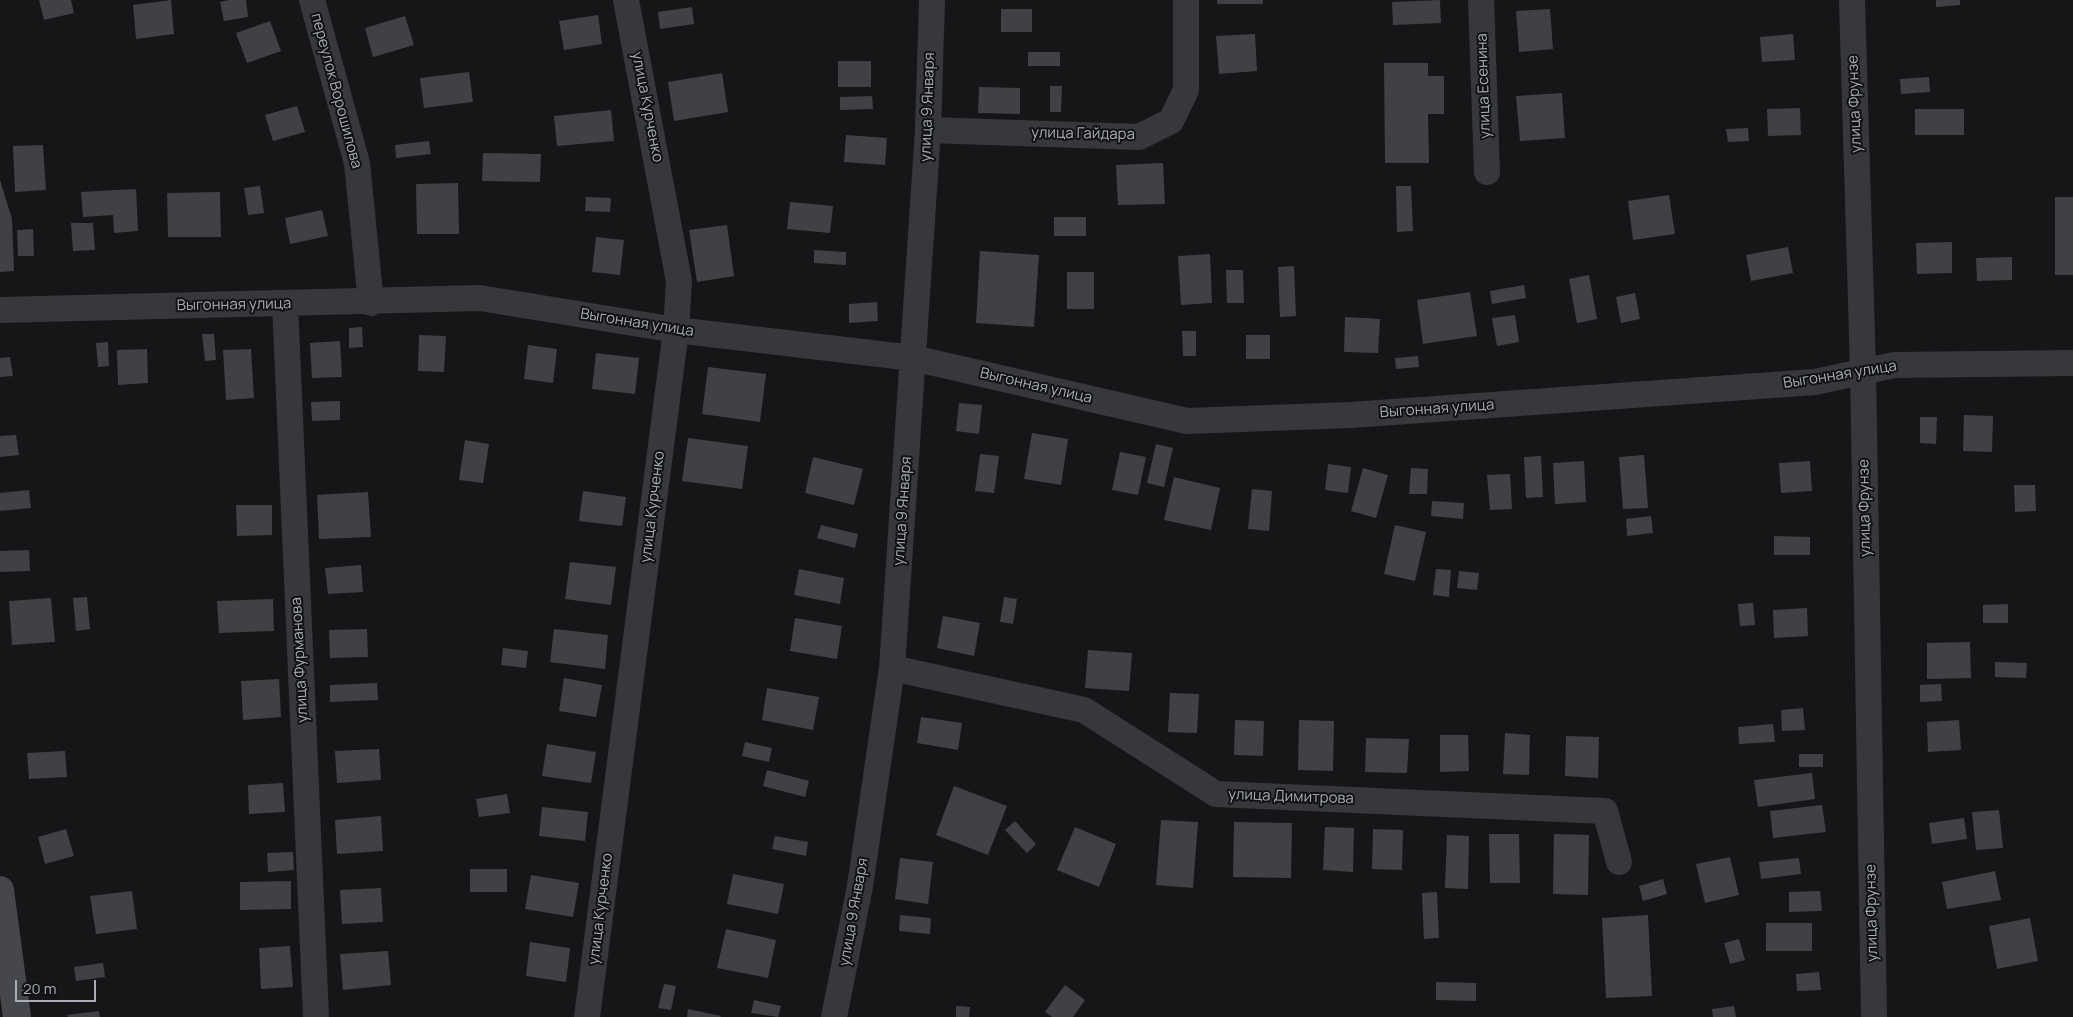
<!DOCTYPE html>
<html>
<head>
<meta charset="utf-8">
<style>
  body { margin:0 }
  #map { position:relative; width:2073px; height:1017px; overflow:hidden; background:#161618; font-family:Manrope,sans-serif }
  canvas { display:block }
  .scale { position:absolute; left:15px; top:980px; width:81px; height:22px; box-sizing:border-box; border:2px solid #a8adb8; border-top:0; padding-left:6px; font-size:15px; line-height:18px; white-space:nowrap; color:#a8adb8; -webkit-text-stroke:4px #111113; paint-order:stroke }
</style>
</head>
<body>
<div id="map">
<canvas width="2073" height="1017"></canvas>
<div class="scale">20 m</div>
</div>
<script>
const context = document.querySelector('canvas').getContext('2d');
context.lineJoin = 'round';
function fillPath(path, color) {
  context.fillStyle = color;
  context.fill(path, 'evenodd');
}
function shape(rows) {
  const path = new Path2D();
  for (const r of rows) {
    path.moveTo(r[0], r[1]);
    for (let i = 2; i < r.length; i += 2) path.lineTo(r[i], r[i + 1]);
  }
  return path;
}
function stroke(path, color, width, dash) {
  context.strokeStyle = color;
  context.lineWidth = width;
  context.lineCap = dash ? 'butt' : 'round';
  context.setLineDash(dash || []);
  context.stroke(path);
}
function label(font, color, halo, rows, align = 'center') {
  context.font = font + ' Manrope,sans-serif';
  context.lineWidth = 4;
  context.setLineDash([]);
  context.textBaseline = 'middle';
  context.strokeStyle = halo;
  context.fillStyle = color;
  for (const [text, x, y, turn = 0] of rows) {
    context.save();
    context.translate(x, y);
    context.rotate((+turn || 0) * Math.PI / 180);
    context.textAlign = isNaN(turn) ? turn : align;
    if (halo) context.strokeText(text, 0, 0);
    context.fillText(text, 0, 0);
    context.restore();
  }
}
fillPath(shape([
  [39,0,71,0,74,13,44,20],
  [171,0,174,34,136,39,133,5],
  [229,0,246,0,248,17,224,21,220,2],
  [1217,0,1263,0,1263,4,1217,4],
  [1440,0,1441,23,1393,25,1392,2],
  [1936,0,1960,0,1960,5,1936,7],
  [692,7,694,24,660,29,658,12],
  [1001,9,1032,9,1032,32,1001,32],
  [1550,9,1553,49,1519,52,1516,11],
  [598,15,602,44,564,50,559,21],
  [405,16,414,45,373,57,365,28],
  [270,21,281,51,247,63,236,33],
  [1255,34,1257,71,1219,74,1216,36],
  [1793,34,1795,60,1762,62,1760,37],
  [1028,52,1060,52,1060,66,1028,66],
  [838,61,871,61,871,87,838,87],
  [1384,63,1428,63,1428,76,1444,76,1444,114,1428,114,1429,163,1385,163],
  [469,72,473,102,424,108,420,78],
  [722,73,728,112,674,121,668,82],
  [1929,77,1930,92,1901,94,1900,79],
  [1050,86,1062,86,1061,112,1050,112],
  [979,87,1020,88,1020,114,978,113],
  [1562,93,1565,138,1520,141,1516,96],
  [872,96,873,109,840,110,840,97],
  [297,106,305,132,273,141,265,115],
  [1800,108,1801,135,1768,136,1767,109],
  [1915,109,1964,109,1964,135,1915,135],
  [611,110,614,141,557,146,554,116],
  [1748,128,1749,141,1728,142,1726,129],
  [846,135,887,138,885,165,844,162],
  [429,141,431,154,396,158,395,145],
  [43,145,46,190,15,192,13,146],
  [483,153,541,154,540,182,482,181],
  [1163,163,1165,204,1118,205,1116,165],
  [0,180,12,219,14,271,0,272],
  [458,183,459,234,417,234,416,184],
  [260,186,264,213,248,215,244,188],
  [1396,186,1411,186,1413,231,1397,232],
  [136,189,138,231,114,233,113,215,83,217,81,192],
  [220,192,221,237,168,237,167,193],
  [1669,195,1675,234,1633,240,1628,201],
  [586,197,611,198,610,212,585,211],
  [2055,197,2073,197,2073,275,2055,275],
  [790,202,833,206,830,233,787,229],
  [322,210,328,236,290,244,285,218],
  [1054,217,1086,217,1086,236,1054,236],
  [71,223,93,223,95,250,73,251],
  [727,225,734,276,697,282,689,230],
  [33,229,34,256,18,256,17,230],
  [596,237,624,240,620,275,592,272],
  [1952,242,1952,273,1917,274,1916,243],
  [1788,247,1793,273,1751,281,1746,255],
  [814,250,846,252,846,265,814,263],
  [980,251,1039,255,1034,327,976,323],
  [1210,254,1212,303,1181,305,1178,256],
  [2012,257,2012,280,1977,281,1976,258],
  [1294,266,1296,316,1280,317,1278,267],
  [1226,270,1243,270,1244,303,1227,303],
  [1067,272,1094,272,1094,309,1067,309],
  [1589,275,1597,319,1577,323,1569,279],
  [1524,285,1526,298,1492,304,1490,291],
  [1470,292,1477,336,1423,344,1417,300],
  [1635,293,1640,319,1621,323,1616,297],
  [877,302,878,321,849,323,849,304],
  [1515,315,1519,342,1497,346,1492,318],
  [1345,317,1380,319,1378,353,1344,352],
  [362,327,363,347,349,348,349,328],
  [1182,331,1196,331,1196,356,1183,356],
  [202,334,214,334,216,360,205,361],
  [419,335,446,336,444,372,418,371],
  [1246,335,1270,335,1270,359,1246,359],
  [340,341,342,377,312,378,310,343],
  [108,342,109,366,98,367,96,343],
  [528,345,557,349,553,383,524,379],
  [147,349,148,383,118,385,117,350],
  [251,349,254,398,226,400,223,350],
  [596,353,639,358,635,394,592,389],
  [1418,356,1419,367,1396,369,1395,358],
  [10,357,13,376,0,377,0,358],
  [708,367,766,374,760,422,702,414],
  [340,401,340,420,312,421,311,402],
  [959,403,982,405,979,434,956,431],
  [1964,415,1993,416,1992,452,1963,451],
  [1920,417,1937,417,1936,444,1920,443],
  [1032,433,1068,439,1061,485,1024,479],
  [16,435,19,455,0,457,0,436],
  [688,438,748,446,742,489,682,481],
  [465,440,489,444,483,483,459,480],
  [1156,444,1173,448,1164,487,1147,483],
  [1120,452,1146,457,1138,495,1112,490],
  [980,454,999,456,994,493,975,491],
  [1644,455,1648,508,1623,509,1619,457],
  [1541,456,1543,497,1526,498,1524,457],
  [813,457,863,469,854,505,805,493],
  [1584,461,1586,502,1555,504,1553,463],
  [1810,461,1812,491,1781,493,1779,463],
  [1328,464,1351,467,1348,493,1325,490],
  [1363,468,1388,475,1376,518,1351,511],
  [1411,468,1428,469,1427,494,1409,494],
  [1510,474,1512,509,1490,510,1487,475],
  [1174,477,1220,488,1211,530,1164,520],
  [2014,485,2035,485,2036,511,2015,512],
  [1252,489,1272,491,1269,531,1248,529],
  [29,490,31,508,0,511,0,493],
  [583,491,626,497,622,526,579,521],
  [368,492,371,537,319,539,317,495],
  [1432,501,1464,503,1463,519,1431,516],
  [236,505,272,505,272,535,237,536],
  [1651,516,1653,533,1627,536,1626,519],
  [821,525,858,534,855,548,817,538],
  [1395,525,1426,532,1415,581,1384,574],
  [1774,536,1810,537,1810,555,1774,555],
  [29,550,30,571,0,572,0,551],
  [570,562,616,567,611,605,565,599],
  [361,565,363,592,328,594,325,568],
  [799,569,844,578,840,604,794,595],
  [1436,569,1451,570,1449,597,1433,595],
  [1459,571,1479,573,1477,590,1457,588],
  [87,597,90,629,76,631,73,598],
  [1004,597,1017,599,1013,624,1000,622],
  [51,598,55,642,12,645,9,601],
  [273,599,274,631,219,633,217,601],
  [1753,603,1755,625,1740,626,1738,604],
  [2008,604,2008,623,1983,623,1983,605],
  [1807,608,1808,636,1774,638,1773,610],
  [943,616,980,623,974,656,937,648],
  [795,618,842,626,837,659,790,651],
  [367,629,368,657,330,658,329,630],
  [554,629,608,635,605,669,550,662],
  [1970,642,1971,678,1927,679,1927,643],
  [503,648,528,651,526,668,501,665],
  [1088,650,1132,653,1129,691,1085,688],
  [1995,662,2027,663,2026,678,1995,677],
  [564,678,602,685,596,717,559,711],
  [279,679,281,717,243,720,241,681],
  [377,683,378,700,330,702,330,685],
  [1941,684,1942,701,1920,702,1920,685],
  [767,688,819,697,813,730,762,720],
  [1170,693,1199,694,1197,733,1168,732],
  [1803,708,1805,730,1782,731,1781,710],
  [921,717,962,723,958,750,917,743],
  [1235,720,1264,721,1263,756,1234,755],
  [1299,720,1334,721,1333,771,1298,770],
  [1959,720,1961,750,1928,752,1927,722],
  [1773,724,1775,742,1739,744,1738,727],
  [1505,733,1530,735,1529,775,1503,774],
  [1440,735,1468,735,1469,771,1440,772],
  [1566,736,1599,737,1598,778,1565,776],
  [1366,738,1409,739,1407,773,1365,772],
  [745,742,772,748,769,762,742,756],
  [547,744,596,752,591,783,542,776],
  [379,749,381,780,337,783,335,751],
  [65,751,67,777,29,779,27,753],
  [1799,754,1823,754,1823,767,1799,767],
  [767,770,809,781,805,797,763,786],
  [1812,773,1815,799,1758,807,1754,780],
  [283,783,285,812,249,814,248,785],
  [954,786,1007,806,988,855,936,835],
  [507,794,510,813,479,817,476,799],
  [1822,805,1826,832,1773,838,1770,811],
  [542,807,588,812,585,841,539,836],
  [1999,810,2003,848,1976,850,1972,812],
  [381,816,383,851,337,854,335,820],
  [1964,818,1967,839,1932,844,1929,823],
  [1161,820,1198,822,1193,888,1156,885],
  [1015,821,1036,844,1027,853,1005,830],
  [1234,822,1292,823,1291,878,1233,877],
  [1075,827,1116,844,1099,887,1057,870],
  [1325,827,1354,828,1353,872,1323,870],
  [66,829,74,856,45,864,38,837],
  [1373,829,1403,830,1402,870,1372,869],
  [1489,834,1519,834,1520,883,1490,883],
  [1554,834,1589,835,1588,895,1553,894],
  [1447,835,1469,836,1468,889,1445,888],
  [775,836,808,842,806,856,772,849],
  [293,852,294,870,268,872,267,853],
  [1730,857,1739,895,1705,903,1696,864],
  [900,858,933,862,928,904,895,899],
  [1799,858,1801,874,1761,879,1759,862],
  [470,869,507,869,507,892,470,892],
  [1995,871,2001,900,1947,909,1942,882],
  [733,874,784,884,778,914,727,904],
  [531,875,579,883,573,917,525,909],
  [1663,879,1667,894,1643,901,1639,886],
  [291,881,291,909,240,910,240,882],
  [381,888,383,922,342,924,340,890],
  [132,891,137,929,96,934,90,896],
  [1820,891,1822,911,1789,912,1789,892],
  [1437,892,1439,938,1424,939,1422,893],
  [900,915,931,918,930,934,899,931],
  [1648,915,1652,996,1606,998,1602,918],
  [2030,918,2038,961,1997,969,1989,926],
  [1766,923,1812,923,1812,951,1766,951],
  [726,929,776,940,768,978,717,968],
  [1739,939,1745,960,1730,964,1724,943],
  [530,942,570,948,566,982,526,976],
  [290,946,293,987,261,989,259,948],
  [388,951,391,985,343,990,340,954],
  [103,963,105,977,76,981,74,967],
  [1819,972,1821,990,1797,991,1796,974],
  [1436,982,1476,983,1476,1001,1436,1000],
  [664,984,676,986,671,1010,658,1008],
  [1065,985,1085,1000,1073,1017,1052,1017,1045,1012],
  [754,1000,781,1006,778,1017,751,1013],
  [956,1006,970,1007,969,1017,956,1017],
  [1734,1006,1736,1017,1713,1017,1712,1009],
  [688,1009,721,1016,720,1017,687,1017],
  [99,1011,100,1017,68,1017,67,1015]
]), '#404145');
stroke(shape([
  [312,0,357,163,371,303],
  [1481,0,1487,172],
  [1852,0,1863,370,1874,1017],
  [928,130,1139,137,1171,121,1186,90,1186,0],
  [285,303,316,1017],
  [0,310,480,298,676,330,913,358,1187,421,1351,415,1815,382,1894,365,2073,363],
  [892,668,1084,710,1216,794,1605,811,1619,862],
  [587,1017,676,330,679,281,626,0],
  [834,1017,860,886,892,668,928,130,932,0]
]), '#37383d', 26);
stroke(shape([
  [0,890,17,1017]
]), '#45474d', 28);
label('15px', '#a8adb8', '#111113', [
  ["улица Есенина",1484,86,-92],
  ["переулок Ворошилова",336,91,75],
  ["улица Фрунзе",1855,104,-92],
  ["улица Курченко",647,107,79],
  ["улица 9 Января",928,107,-88],
  ["улица Гайдара",1083,134,1],
  ["Выгонная улица",234,305,-1],
  ["Выгонная улица",637,323,9],
  ["Выгонная улица",1840,375,-9],
  ["Выгонная улица",1036,386,13],
  ["Выгонная улица",1437,409,-4],
  ["улица Курченко",653,507,-83],
  ["улица Фрунзе",1865,508,-91],
  ["улица 9 Января",903,511,-86],
  ["улица Фурманова",300,660,-93],
  ["улица Димитрова",1291,797,2],
  ["улица Курченко",601,909,-83],
  ["улица 9 Января",854,912,-80],
  ["улица Фрунзе",1872,913,-91]
]);
</script>
</body>
</html>
